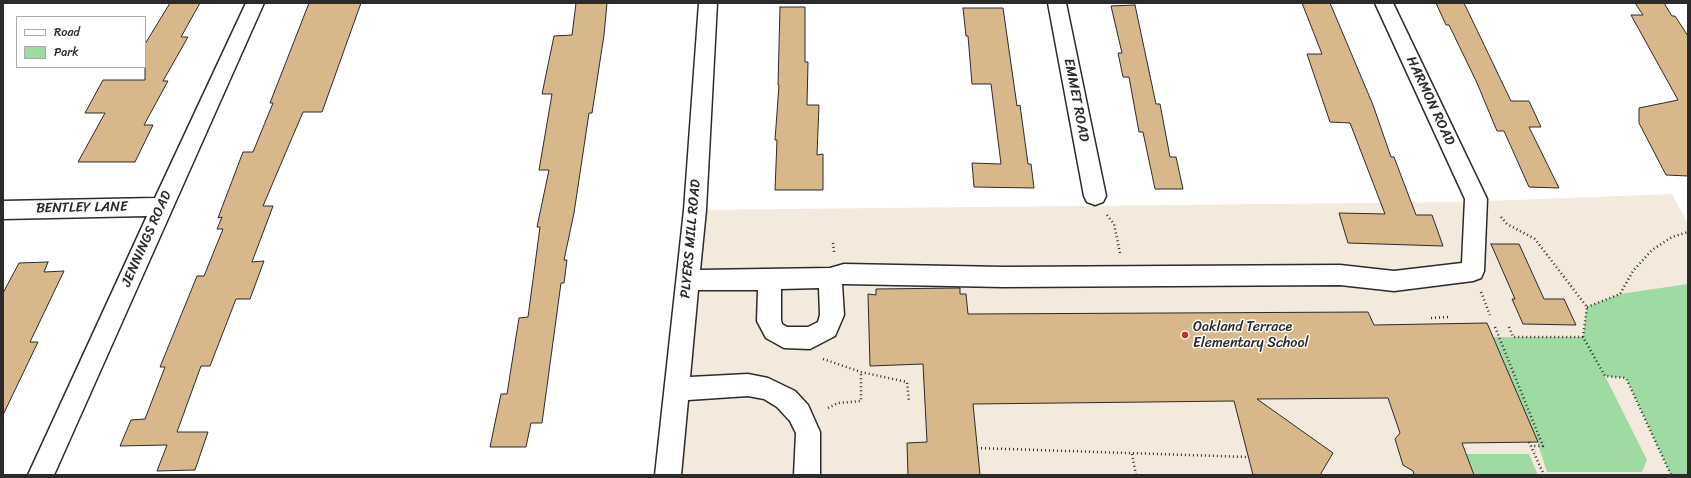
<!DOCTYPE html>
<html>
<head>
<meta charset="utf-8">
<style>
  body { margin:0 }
  #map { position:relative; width:1691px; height:478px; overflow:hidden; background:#fff; font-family:Sriracha,sans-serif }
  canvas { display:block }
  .frame { position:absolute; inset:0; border:4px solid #2b2b2b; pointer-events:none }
  .legend { position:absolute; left:16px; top:16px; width:130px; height:52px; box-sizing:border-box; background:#fff; border:1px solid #aaa; margin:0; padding:5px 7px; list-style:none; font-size:12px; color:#2b2b2b }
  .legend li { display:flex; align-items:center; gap:8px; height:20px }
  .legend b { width:20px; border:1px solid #aaa }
</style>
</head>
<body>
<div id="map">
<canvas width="1691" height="478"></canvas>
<div class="frame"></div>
<ul class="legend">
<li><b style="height:5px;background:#fff"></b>Road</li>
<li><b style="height:11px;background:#9ddba3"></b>Park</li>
</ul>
</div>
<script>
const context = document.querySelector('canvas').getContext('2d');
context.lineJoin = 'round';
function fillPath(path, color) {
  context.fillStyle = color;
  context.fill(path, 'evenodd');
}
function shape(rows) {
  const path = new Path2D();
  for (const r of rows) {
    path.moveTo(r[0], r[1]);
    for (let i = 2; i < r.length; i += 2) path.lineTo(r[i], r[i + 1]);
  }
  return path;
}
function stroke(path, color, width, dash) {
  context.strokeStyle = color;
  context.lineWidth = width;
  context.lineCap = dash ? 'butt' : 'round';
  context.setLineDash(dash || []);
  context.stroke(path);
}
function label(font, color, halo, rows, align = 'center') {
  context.font = font + ' Sriracha,sans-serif';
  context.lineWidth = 3;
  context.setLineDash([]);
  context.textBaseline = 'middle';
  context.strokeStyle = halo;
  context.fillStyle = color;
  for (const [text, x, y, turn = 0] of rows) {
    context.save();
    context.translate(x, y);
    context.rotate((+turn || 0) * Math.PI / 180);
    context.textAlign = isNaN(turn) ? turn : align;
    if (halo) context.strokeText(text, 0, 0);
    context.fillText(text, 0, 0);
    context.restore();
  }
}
fillPath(shape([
  [1672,194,1688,224,1688,475,668,475,695,210,1460,202]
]), '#f3e9dc');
fillPath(shape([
  [1688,284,1688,475,1671,475,1626,378,1605,376,1647,460,1642,472,1547,472,1537,441,1493,337,1583,337,1587,307,1620,294],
  [1466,454,1529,454,1538,475,1474,475]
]), '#9ddba3');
const building = shape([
  [170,3,200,3,181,37,188,37,163,81,168,81,144,125,153,125,135,162,78,162,105,113,85,113,103,80,145,80,145,44,170,3],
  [309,3,361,3,322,112,303,112,263,206,273,206,252,262,264,261,250,299,236,299,210,366,201,366,177,432,208,432,195,470,157,471,167,445,120,446,131,420,145,419,165,367,160,367,197,276,204,276,223,229,217,229,222,217,218,218,243,152,253,152,273,103,270,103,309,3],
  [576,3,607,3,604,35,592,113,589,113,574,213,564,260,567,260,564,283,561,283,542,423,531,423,526,447,490,447,501,394,507,394,519,318,528,317,540,227,537,227,549,170,539,170,552,94,542,94,554,36,572,35,576,3],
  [1302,3,1330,3,1373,105,1391,157,1394,157,1416,215,1432,215,1443,246,1348,243,1339,213,1385,214,1350,123,1330,122,1307,54,1322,54,1302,3],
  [1436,3,1464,3,1511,101,1529,101,1541,127,1529,127,1559,188,1529,187,1504,131,1497,131,1477,83,1449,25,1446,25,1436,3],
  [1635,3,1664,3,1672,16,1675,16,1688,36,1688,176,1666,175,1639,123,1639,108,1678,100,1631,15,1643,15,1635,3],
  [1135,5,1156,104,1160,104,1170,157,1176,157,1183,189,1155,189,1143,132,1139,132,1129,77,1123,77,1118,53,1122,53,1111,6,1135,5],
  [780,7,805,7,805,62,808,62,807,105,819,105,817,155,823,154,823,190,775,190,777,140,775,140,779,85,778,85,780,7],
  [963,8,1003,8,1017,106,1020,105,1028,164,1031,164,1034,188,974,187,972,163,1001,164,991,84,972,84,968,36,966,36,963,8],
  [1491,244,1519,244,1544,299,1564,299,1576,325,1523,324,1512,299,1515,299,1491,244],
  [48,262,44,272,64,271,30,342,38,342,3,415,3,293,19,263,48,262],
  [960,288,960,294,966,294,968,314,1368,312,1374,325,1487,323,1538,442,1462,443,1474,475,1414,475,1413,471,1403,465,1395,439,1400,433,1388,398,1257,399,1333,453,1320,475,1253,475,1234,401,973,404,980,475,908,475,907,443,927,442,923,364,870,366,868,294,876,295,876,289,960,288]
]);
fillPath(building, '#d8b78b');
stroke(building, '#2b2b2b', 1);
const minor = shape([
  [246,3,264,3,54,475,28,475,147,216,3,219,3,201,155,198,246,3],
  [699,3,717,3,706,210,700,270,830,268,844,264,1004,267,1340,265,1394,271,1462,263,1465,199,1375,3,1393,3,1487,199,1484,271,1481,278,1473,281,1394,291,1340,285,1004,287,844,284,842,284,844,315,835,336,810,349,784,348,766,338,757,321,758,290,698,290,690,377,748,374,768,378,795,391,808,405,820,432,820,475,794,475,796,433,790,421,777,407,764,399,748,396,688,400,681,475,655,475,684,210,699,3],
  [819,288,820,315,818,322,808,327,787,327,782,324,781,320,781,289,819,288],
  [1048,3,1066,3,1106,196,1103,202,1095,205,1087,202,1084,196,1048,3]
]);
stroke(minor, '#2b2b2b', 3);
stroke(shape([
  [1107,215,1114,224,1120,253],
  [1501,217,1507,224,1535,239,1587,307,1583,337,1605,376,1626,378,1671,475],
  [833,243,834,252],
  [1481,292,1490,315],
  [1587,307,1620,294,1633,271,1652,250,1672,237,1688,232],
  [1431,318,1448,317],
  [1495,327,1543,446,1531,446],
  [1509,327,1513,337,1583,337],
  [823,359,861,372,907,382,909,402],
  [828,408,838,403,861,401,861,372],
  [1529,442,1544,475],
  [977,448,1248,457],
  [1132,454,1136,475]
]), '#2b2b2b', 2.5, [1, 3]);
fillPath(minor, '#fff');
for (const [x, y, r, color] of [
  [1185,335,4,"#c8321e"]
]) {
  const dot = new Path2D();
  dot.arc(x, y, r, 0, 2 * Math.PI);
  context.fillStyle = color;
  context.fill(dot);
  stroke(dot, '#fff', 1.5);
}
label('14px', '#2b2b2b', '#fff', [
  ["EMMET ROAD",1076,100,79],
  ["HARMON ROAD",1430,101,65],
  ["BENTLEY LANE",82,208,-1],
  ["JENNINGS ROAD",147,239,-66],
  ["PLYERS MILL ROAD",691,239,-85]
]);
label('14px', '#2b2b2b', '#fff', [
  ["Oakland Terrace",1193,327],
  ["Elementary School",1193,343]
], 'left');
</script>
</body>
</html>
